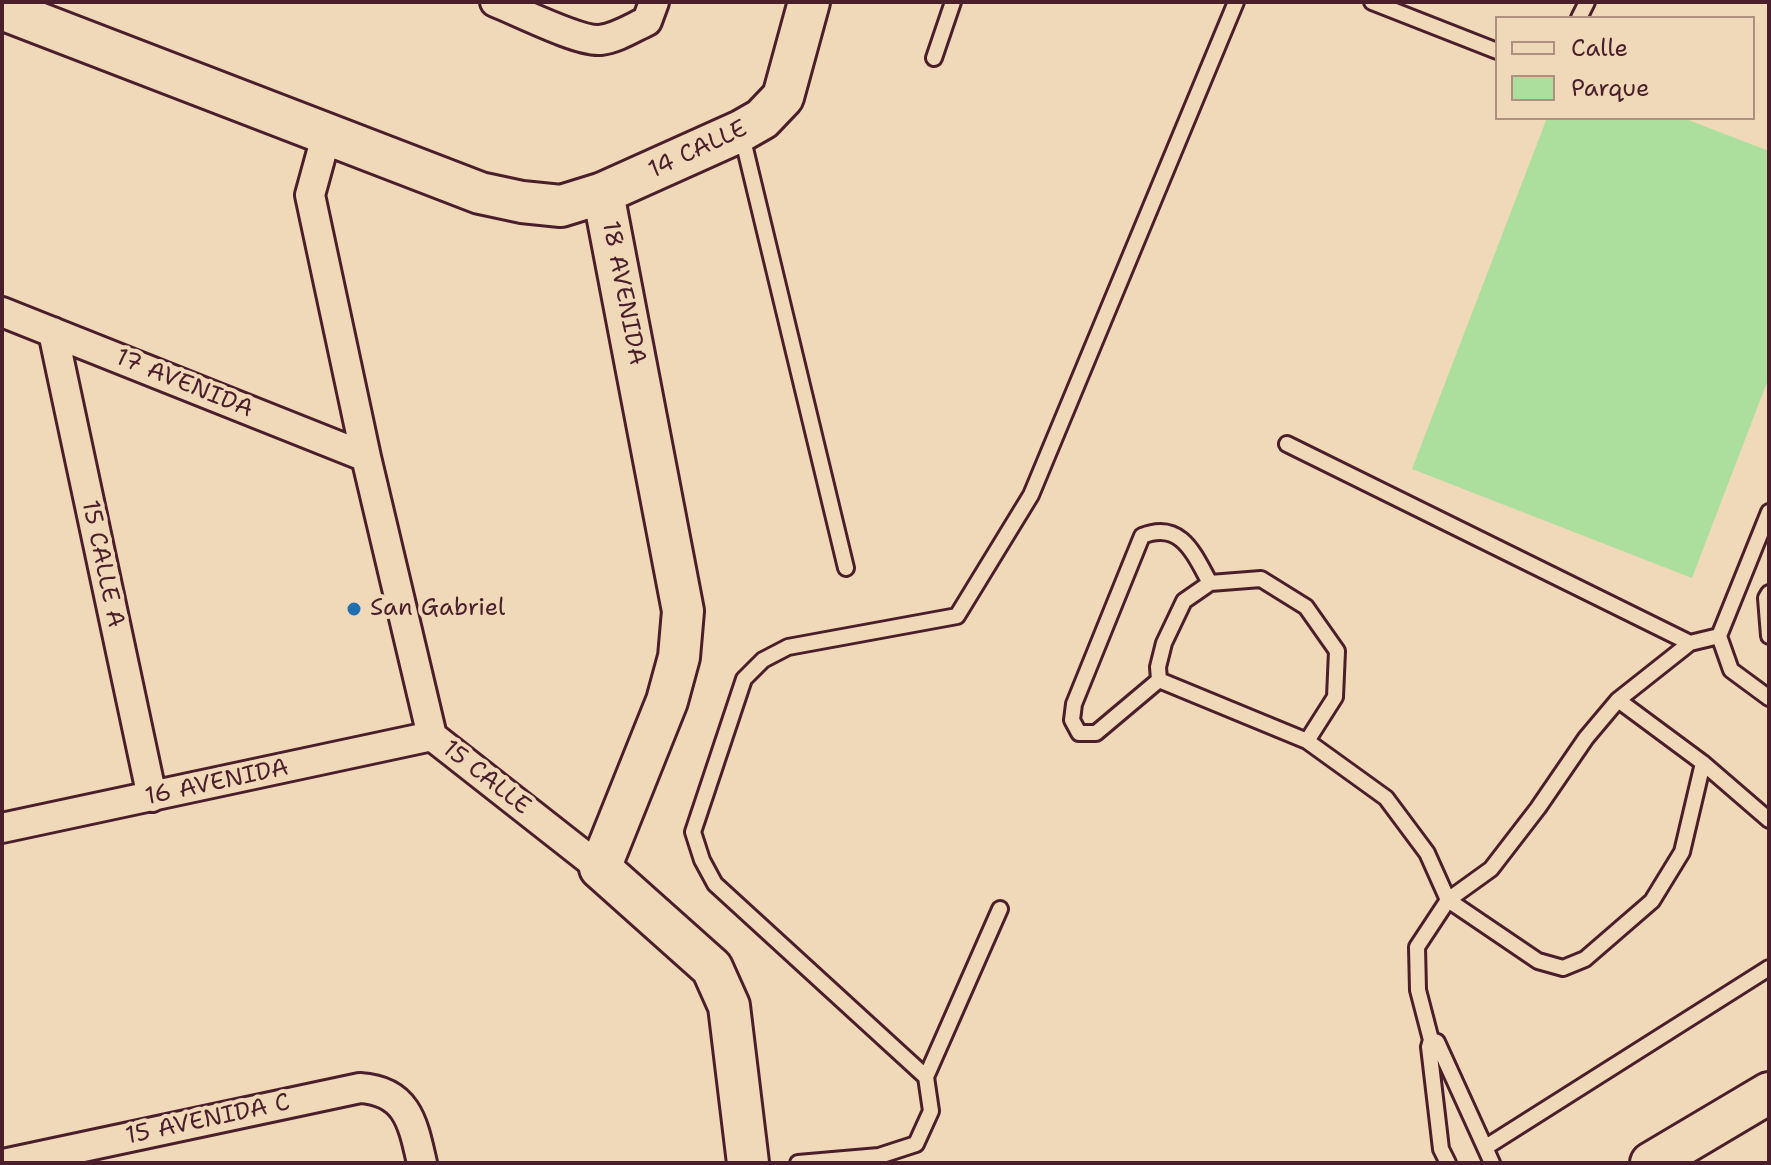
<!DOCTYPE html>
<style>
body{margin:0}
#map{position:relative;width:1771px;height:1165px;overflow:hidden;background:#f0d9b8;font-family:"Shantell Sans",sans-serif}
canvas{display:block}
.frame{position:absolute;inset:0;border:4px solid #4a1f2b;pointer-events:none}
.legend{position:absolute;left:1495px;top:16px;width:260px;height:104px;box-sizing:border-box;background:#f0d9b8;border:2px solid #ae8f80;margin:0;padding:10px 14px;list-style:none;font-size:24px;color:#4a1f2b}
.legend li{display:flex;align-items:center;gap:16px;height:40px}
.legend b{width:40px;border:2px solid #ae8f80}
</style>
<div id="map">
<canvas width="1771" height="1165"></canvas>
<div class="frame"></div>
<ul class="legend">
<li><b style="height:10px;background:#f0d9b8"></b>Calle</li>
<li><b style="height:22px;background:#acde9e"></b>Parque</li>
</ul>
</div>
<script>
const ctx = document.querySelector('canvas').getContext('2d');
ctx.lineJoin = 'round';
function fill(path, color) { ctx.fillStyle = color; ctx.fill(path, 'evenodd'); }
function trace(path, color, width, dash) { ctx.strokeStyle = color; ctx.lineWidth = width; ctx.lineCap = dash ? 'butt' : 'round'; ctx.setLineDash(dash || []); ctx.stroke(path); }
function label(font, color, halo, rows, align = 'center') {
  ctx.font = font + ' "Shantell Sans",sans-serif'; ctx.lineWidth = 8; ctx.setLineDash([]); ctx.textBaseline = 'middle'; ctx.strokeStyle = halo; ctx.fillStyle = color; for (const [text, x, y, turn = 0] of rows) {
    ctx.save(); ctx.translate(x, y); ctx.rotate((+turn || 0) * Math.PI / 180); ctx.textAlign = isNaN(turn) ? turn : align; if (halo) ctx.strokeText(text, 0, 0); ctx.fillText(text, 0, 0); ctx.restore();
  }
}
fill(new Path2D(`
 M1547,118H1683L1769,151V377L1692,578L1412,469Z`), '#acde9e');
const lane = new Path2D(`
 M1372,2L1497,51
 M1579,18L1587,2
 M934,58L953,2
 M742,136L846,568
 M1287,444L1690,643
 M1769,593L1766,598L1769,636
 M1719,636L1731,670L1769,698
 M1159,680L1096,733H1079L1072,720L1074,704L1142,536C1181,520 1194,554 1210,583
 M1618,700L1703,763L1769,820
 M1307,741L1335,697L1337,651L1306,607L1261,579L1210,583L1184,601L1164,643L1158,667L1159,680L1307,741L1386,798L1427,853L1448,900L1538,961L1563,968L1585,959L1652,901L1682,852L1703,763
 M1431,1040L1437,1042L1492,1163
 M926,1077L1000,909
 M1486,1147L1769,968
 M798,1163L879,1156L916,1144L931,1111L926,1077L715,884L702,860L693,832L744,679L763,660L788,647L957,616L1031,495L1236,2
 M1448,1163L1441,1149L1429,1047L1431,1040L1418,990L1417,947L1448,900L1491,869L1538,808L1586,738L1618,700L1690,643L1719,636L1769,512`);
const street = new Path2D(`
 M495,2C518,11 579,42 600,40C617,38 632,28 647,21L654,2
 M327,133L310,195L366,457L432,736L600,868
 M2,312L366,457
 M53,332L152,797
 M2,828L432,736
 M8,1163L360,1088C408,1091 413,1124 422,1163`);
const secondary = new Path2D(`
 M2,9L480,193L522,202L561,206L603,193L741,131L762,119L783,97L809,2
 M603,193L683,611L679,657L667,701L600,868L712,968L729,1006L748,1163
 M1651,1163L1769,1093`);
trace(lane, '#4a1f2b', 20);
trace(street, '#4a1f2b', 34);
trace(secondary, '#4a1f2b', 46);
trace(lane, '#f0d9b8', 14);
trace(street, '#f0d9b8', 28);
trace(secondary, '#f0d9b8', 40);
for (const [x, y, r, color] of [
 [354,609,8,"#1f6fb2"]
]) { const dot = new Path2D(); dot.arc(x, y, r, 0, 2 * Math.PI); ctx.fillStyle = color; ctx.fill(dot); trace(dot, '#f0d9b8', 3); }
label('24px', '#4a1f2b', '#f0d9b8', [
 ["14 CALLE",698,150,-25],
 ["18 AVENIDA",623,293,79],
 ["17 AVENIDA",184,384,22],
 ["15 CALLE A",102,564,78],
 ["15 CALLE",486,778,38],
 ["16 AVENIDA",217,783,-12],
 ["15 AVENIDA C",208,1120,-12]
]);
label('24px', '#4a1f2b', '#f0d9b8', [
 ["San Gabriel",370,609]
], 'left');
</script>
